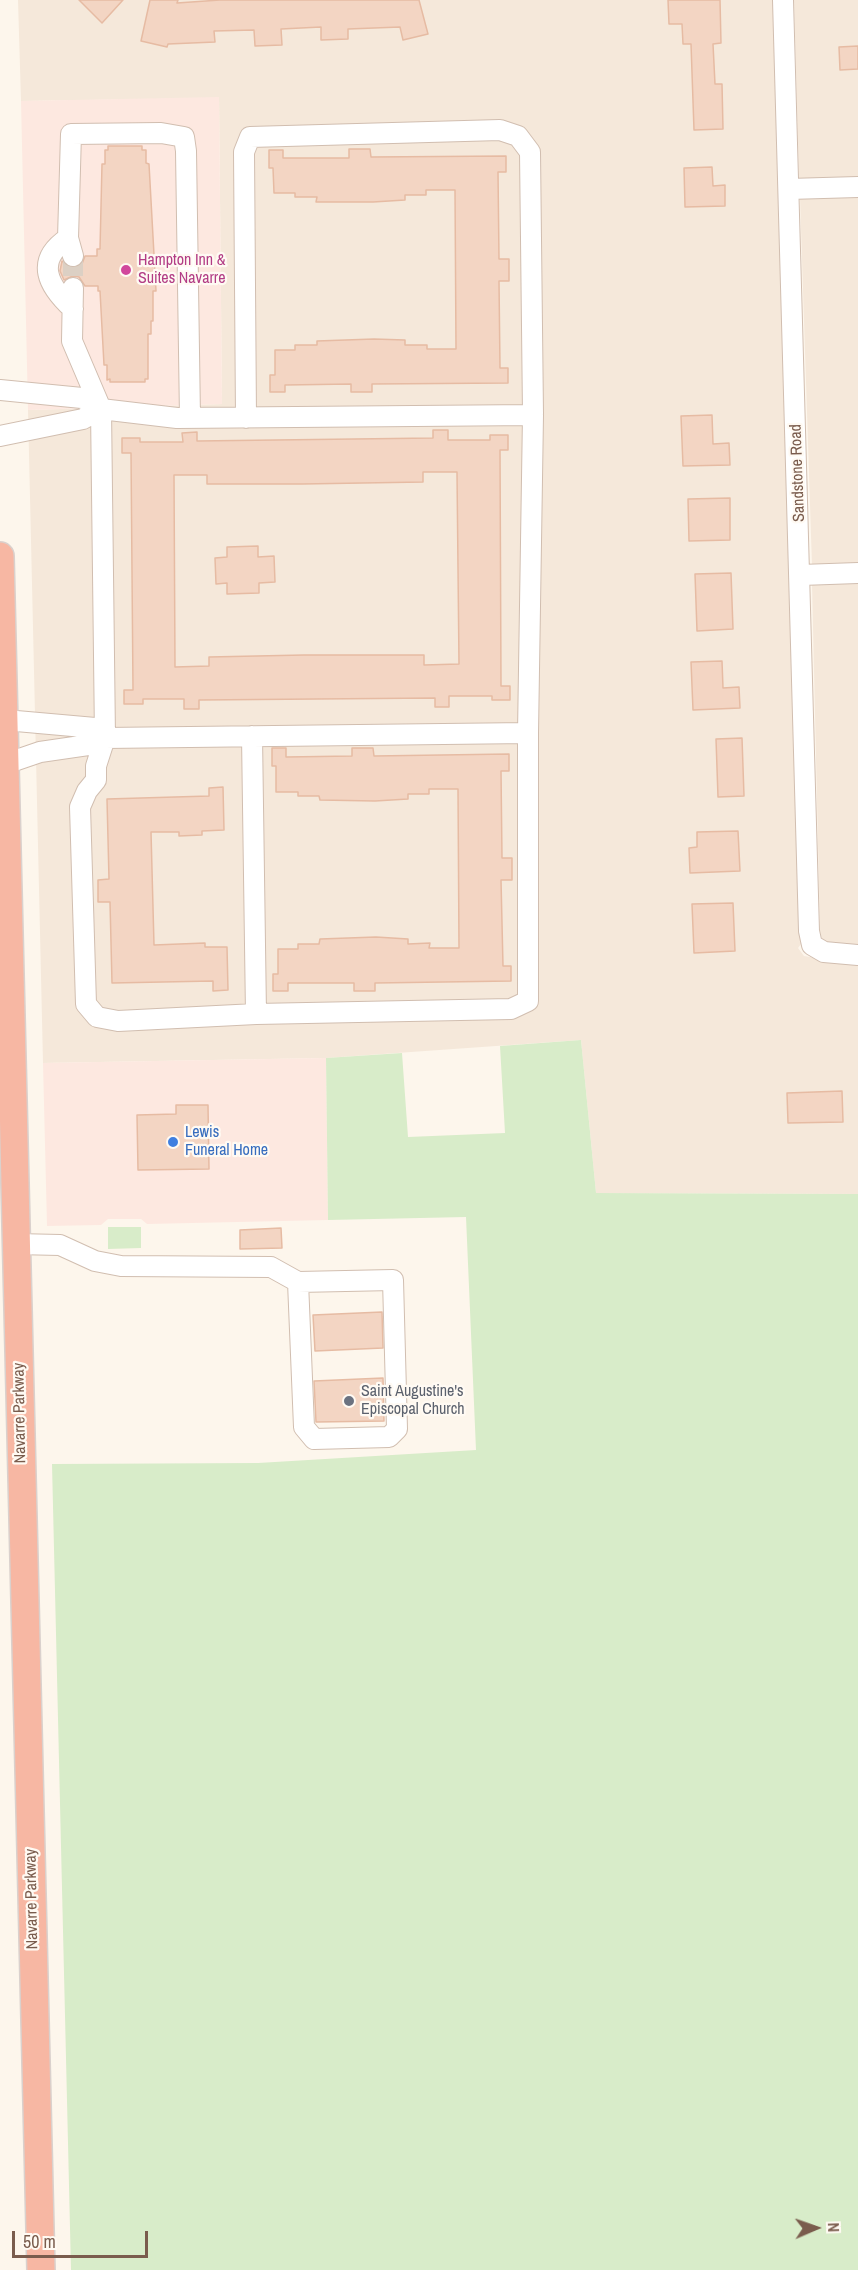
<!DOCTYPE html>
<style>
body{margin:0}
#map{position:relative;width:858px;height:2270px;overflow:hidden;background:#fdf6ec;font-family:"Archivo Narrow",sans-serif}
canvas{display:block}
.north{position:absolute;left:786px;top:2198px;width:60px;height:60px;-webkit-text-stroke:4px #fffaf3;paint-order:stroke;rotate:88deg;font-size:16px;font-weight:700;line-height:24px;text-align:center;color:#7a5c4d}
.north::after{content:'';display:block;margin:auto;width:21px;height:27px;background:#7a5c4d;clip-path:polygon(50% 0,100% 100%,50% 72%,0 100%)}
.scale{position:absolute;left:12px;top:2231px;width:136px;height:27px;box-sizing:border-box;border:3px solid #7a5c4d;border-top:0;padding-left:8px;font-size:18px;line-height:21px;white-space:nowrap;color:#7a5c4d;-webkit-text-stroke:4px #fffaf3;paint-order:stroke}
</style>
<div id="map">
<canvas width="858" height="2270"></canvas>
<div class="north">N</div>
<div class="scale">50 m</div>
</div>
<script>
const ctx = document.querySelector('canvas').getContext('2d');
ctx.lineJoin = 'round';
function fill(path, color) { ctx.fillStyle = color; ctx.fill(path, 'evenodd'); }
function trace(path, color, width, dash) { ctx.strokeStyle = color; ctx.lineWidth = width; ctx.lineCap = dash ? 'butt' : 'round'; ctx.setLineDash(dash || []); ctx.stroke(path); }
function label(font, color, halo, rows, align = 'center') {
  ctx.font = font + ' "Archivo Narrow",sans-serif'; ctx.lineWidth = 4.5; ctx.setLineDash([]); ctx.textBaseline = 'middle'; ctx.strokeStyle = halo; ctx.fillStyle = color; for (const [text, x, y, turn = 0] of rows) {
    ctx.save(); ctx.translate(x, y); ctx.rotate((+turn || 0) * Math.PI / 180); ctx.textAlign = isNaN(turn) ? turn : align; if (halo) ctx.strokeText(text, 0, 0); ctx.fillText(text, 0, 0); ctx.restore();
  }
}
fill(new Path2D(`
 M18,0H773L799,931L801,944L798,948L804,956L858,965V1194L596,1193L581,1040L326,1058L43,1063L28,410L222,404L219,98L21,101Z
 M794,0H858V178L799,179Z
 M858,196V564L812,566L800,198Z
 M858,582V946L828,943L822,940L820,930L812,584Z`), '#f5e8da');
fill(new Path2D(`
 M219,97L222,404L28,410L21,101Z
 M326,1058L328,1220L147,1224L141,1219H108L101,1225L47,1226L43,1063Z`), '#fde8e0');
fill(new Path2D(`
 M581,1040L596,1193L858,1194V2270H71L52,1464L258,1463L476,1450L466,1217L328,1220L326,1058L402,1053L408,1137L505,1133L500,1046Z
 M108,1227H141V1248L108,1249Z`), '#d8ecc9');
const building = new Path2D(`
 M79,0H123L102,23Z
 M150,0H178L177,3L220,0H419L428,34L403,40L400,27L348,29V39L321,40V27L281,29L282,45L255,46L254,30L214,31L215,42L168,44L167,47L141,41Z
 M668,0H720L721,43L713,44L715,84H722L723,129L694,130L691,44H683L682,24H669Z
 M858,46V69L840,70L839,47Z
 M108,146H142V150H146V163L149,164L156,291H153V321H151V334H148V379H145V382H110V379L107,380V365H104L100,291H98V286H85L79,277L73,276L64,280L60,271L62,261L69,267H77L82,264L85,256H97V249H100L102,164H105V150H108Z
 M349,149H370L371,157L506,156V172H498L499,259H509V281H499L500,368H508V383L372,384V392H351V384L285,385V392H270V375H275V350H295V345H317V341L374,339L405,340V345H427V349H456L455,190H426V195H405V200L373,202H316L317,197H295V193H274L273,168H269V150H283V158H349Z
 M712,167L713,186L725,185V206L685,207L684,168Z
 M712,415L713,444L729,443L730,465L683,466L681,416Z
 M433,430H448V440H490V435H508V450H500L501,686H510V700H492V696H449V707H435V698L199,700V709H184V699H143V704H124V690H133L131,453H122V438H140V442H183L182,433L197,432V441L433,438ZM423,472H457L459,664L424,665V655H304L209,657V666L175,667L174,475H207V484H302L423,482Z
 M730,498V540L689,541L688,499Z
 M258,546V557L274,556L275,582L259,583V593L227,594V583L216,584L215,558L227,557V547Z
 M731,573L733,629L697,631L695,574Z
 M722,661L723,688L739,687L740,708L693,710L691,662Z
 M742,738L744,796L718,797L716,739Z
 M272,748H286V757L352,756V748H373L374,756L509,754V771H501L502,858H512V880H501L503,966H511V981L375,983V991H354V983H288V991H273V974H278V949H298V944H319L320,939L376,937L408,939V944L430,943L429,948H459L458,789H429V794H408V799L375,801L320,800L319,796H298V792H276V766H272Z
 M223,787L224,830L202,831V835L179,836V832H151L154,945L205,943V947H227L228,990L213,991V981L112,983L110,902H98V880L109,879L107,799L209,796V788Z
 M738,831L740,871L690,873L689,848L697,847V832Z
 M733,903L735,951L694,953L692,904Z
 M842,1091L843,1122L788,1123L787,1093Z
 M176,1105H208L209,1169L138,1170L137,1115L176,1114Z
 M281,1228L282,1248L240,1249V1230Z
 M382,1312L383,1348L315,1351L313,1315Z
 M383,1378L384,1421L316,1422L314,1381Z`);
fill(building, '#f3d5c3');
trace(building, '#e6bba3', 1.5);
trace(new Path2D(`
 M73,256V288`), '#dcd0c4', 20, [20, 10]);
const minor = new Path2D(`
 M783,0L809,931L812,945L824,952L858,955
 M789,189L858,187
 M68,238C34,261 48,286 73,309
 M73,256L68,238L71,134L161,133L184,137L186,151L190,418
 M73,288L72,341L101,409L105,738L96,766V780L87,791L80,807L86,1004L97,1017L118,1021L256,1014
 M0,390L82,398L101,409L83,419L0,436
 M101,409L177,418L533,415L528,733V1001L511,1009L256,1014L252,736
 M246,418L244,152L250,137L500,130L518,136L530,152L533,414
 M801,575L858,573
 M5,720L95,728L105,738L95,744L40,752L5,764
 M105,738L528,733
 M16,1244L60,1245L95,1261L121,1266L271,1267L298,1282L393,1280L397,1429L389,1437L314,1439L304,1427L298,1282`);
const highway = new Path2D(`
 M0,556L41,2270`);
trace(minor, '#d1beb0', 22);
trace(highway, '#dad1cd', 30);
trace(minor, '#fff', 20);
trace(highway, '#f7b7a3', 27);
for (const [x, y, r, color] of [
 [126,270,6,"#d1479c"],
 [173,1142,6,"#3f7fe0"],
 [349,1401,6,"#6b7280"]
]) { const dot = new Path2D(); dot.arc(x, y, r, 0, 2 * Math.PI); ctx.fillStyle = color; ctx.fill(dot); trace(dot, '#fffaf3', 2); }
label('16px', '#b23c85', '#fffaf3', [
 ["Hampton Inn &",138,261],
 ["Suites Navarre",138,279]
], 'left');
label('16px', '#7a5c4d', '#fffaf3', [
 ["Sandstone Road",798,473,-92],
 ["Navarre Parkway",20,1413,-91],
 ["Navarre Parkway",32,1899,-91]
]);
label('16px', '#366cbe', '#fffaf3', [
 ["Lewis",185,1133],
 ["Funeral Home",185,1151]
], 'left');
label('16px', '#5b616d', '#fffaf3', [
 ["Saint Augustine's",361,1392],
 ["Episcopal Church",361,1410]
], 'left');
</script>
